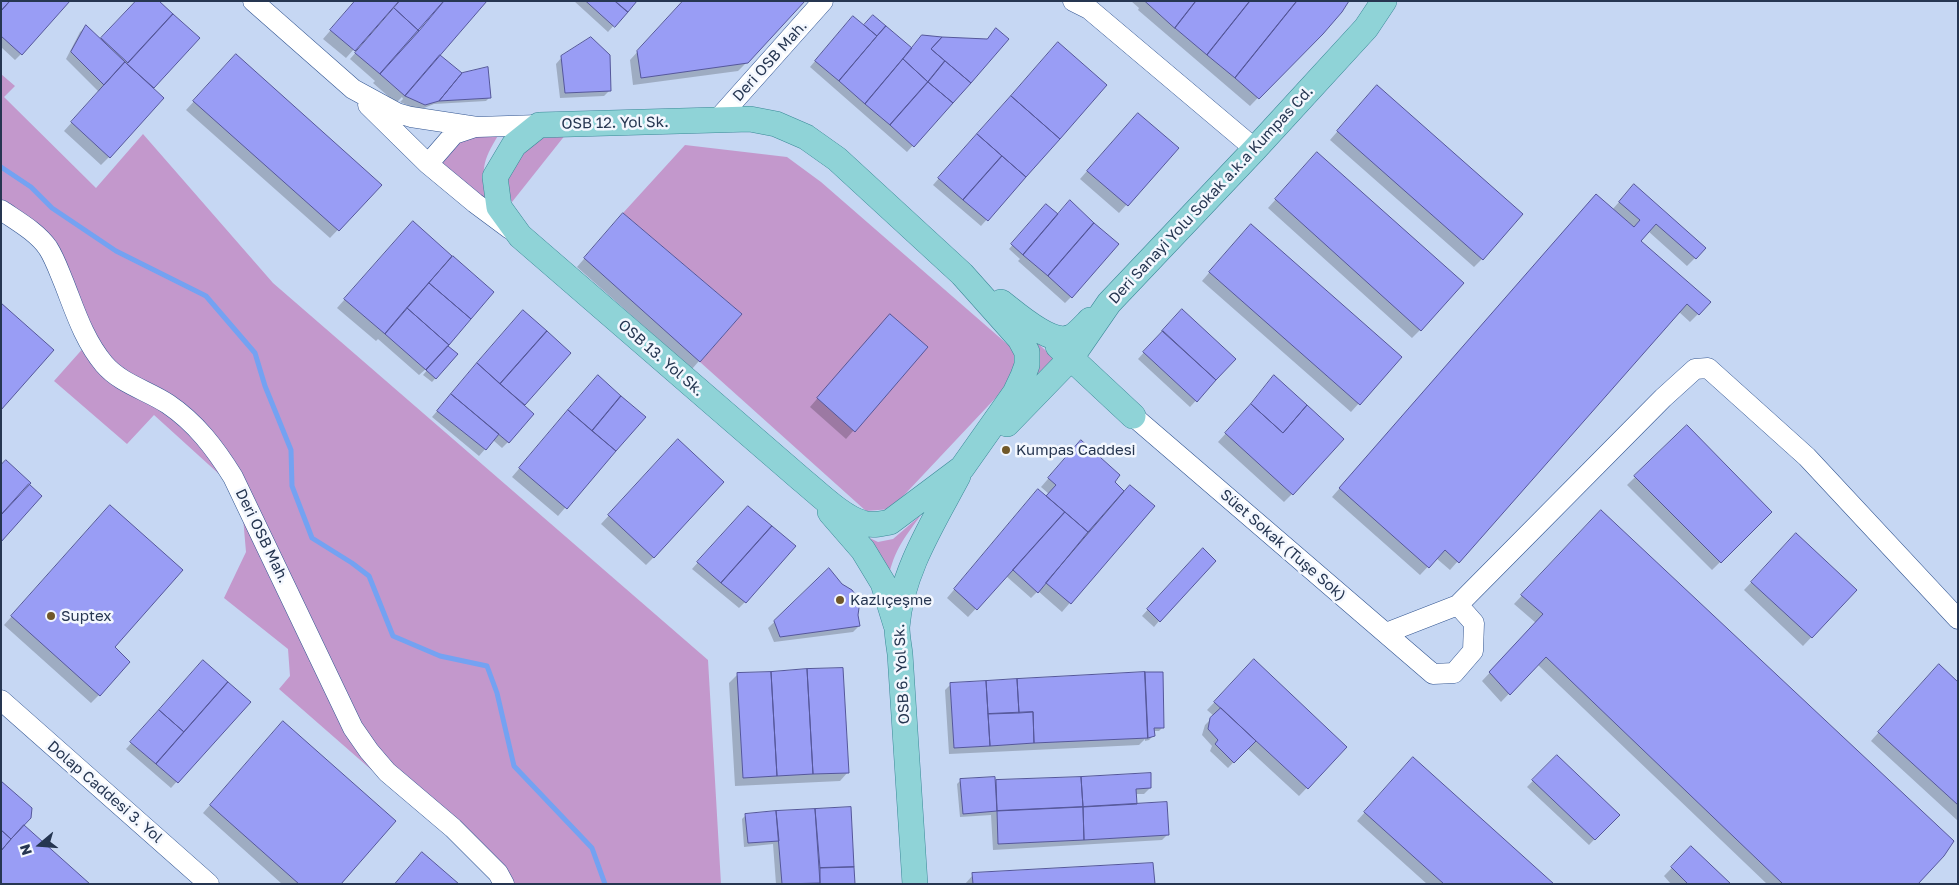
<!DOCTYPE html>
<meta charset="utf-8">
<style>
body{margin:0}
#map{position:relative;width:1959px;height:885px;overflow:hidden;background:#c6d7f3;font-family:"Golos Text",sans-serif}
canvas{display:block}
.frame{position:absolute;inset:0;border:2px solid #263651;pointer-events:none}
.north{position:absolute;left:15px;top:820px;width:50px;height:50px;-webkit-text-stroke:4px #f3f7fe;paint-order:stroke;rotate:252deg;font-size:14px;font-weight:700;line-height:20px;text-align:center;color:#263651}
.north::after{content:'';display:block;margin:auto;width:18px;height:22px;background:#263651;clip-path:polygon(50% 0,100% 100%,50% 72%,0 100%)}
</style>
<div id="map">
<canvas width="1959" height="885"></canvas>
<div class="frame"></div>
<div class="north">N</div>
</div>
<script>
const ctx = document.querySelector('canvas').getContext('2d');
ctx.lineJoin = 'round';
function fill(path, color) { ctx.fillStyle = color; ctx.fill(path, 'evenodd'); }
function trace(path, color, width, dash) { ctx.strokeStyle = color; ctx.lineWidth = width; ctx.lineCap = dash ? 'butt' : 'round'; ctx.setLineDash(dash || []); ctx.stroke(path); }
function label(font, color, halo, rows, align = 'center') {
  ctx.font = font + ' "Golos Text",sans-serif'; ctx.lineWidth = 5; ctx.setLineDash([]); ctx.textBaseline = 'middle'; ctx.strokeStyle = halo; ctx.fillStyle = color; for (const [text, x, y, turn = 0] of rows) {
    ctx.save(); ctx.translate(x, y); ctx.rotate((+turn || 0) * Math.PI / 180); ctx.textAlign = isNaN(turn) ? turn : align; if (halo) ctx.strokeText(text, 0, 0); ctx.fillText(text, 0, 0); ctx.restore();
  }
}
fill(new Path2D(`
 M1,74L15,86L4,97L96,188L143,134L273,283L708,660L721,884H502L279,689L290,676L288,649L224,598L246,552L241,494L154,415L127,444L54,381L86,345L50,258L1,219Z
 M484,133L499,134C481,163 482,169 486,202L440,161L444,148Z
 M566,134L512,202L505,188L507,167L537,137Z
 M685,145L787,157L821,182L1014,350L1020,372L891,509L866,511L700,362L742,314L623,213Z
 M1029,335L1057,361L1018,405Z
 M921,515C902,541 893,552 887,584L857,532L878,542L893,539Z`), '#c398cc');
fill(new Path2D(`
 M1,1L21,54L15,60L1,47Z
 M137,1L198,38L152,89L109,157L101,165L64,131L99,92L66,59L80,32L86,26L101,40Z
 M356,1H397L346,58L323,39Z
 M401,1L435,59L462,74L490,97L486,101L434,104L419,110L400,102L403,99L402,97L396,103L373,83L375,81L350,59Z
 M574,1H635L608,32Z
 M684,1L747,62L738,71L633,85L630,60Z
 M1131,1H1347L1341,12L1250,106L1138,10L1139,8Z
 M873,16L911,48L898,63L900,65L921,38L986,40L1007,39L907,152L810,67L847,23L864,27Z
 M1050,52L1105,85L981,226L933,185Z
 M562,57L610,90L604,96L560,98L556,64Z
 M228,64L380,185L330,238L186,110Z
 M1369,95L1482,259L1474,267L1330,140Z
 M1130,122L1177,148L1119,213L1080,179Z
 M1309,162L1420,330L1412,338L1268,208Z
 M1626,194L1695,258L1687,266L1648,231L1639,241L1698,314L1690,322L1678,311L1450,570L1436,558L1420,575L1332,497L1588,204L1612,210Z
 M1046,206L1057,215L1071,297L1065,303L1018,261L1020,259L1009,249Z
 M413,222L452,258L431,362L457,355L432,382L423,375L428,369L427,368L419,375L378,339L376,341L337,308Z
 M615,223L699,361L692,369L577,267Z
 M1243,233L1400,357L1351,412L1202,281Z
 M1176,317L1234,359L1190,407L1138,359Z
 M517,318L570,353L523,405L508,442L502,448L493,440L479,456L432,417Z
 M882,323L927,347L846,439L810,407Z
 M592,383L613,452L558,516L512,477Z
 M1245,412L1292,494L1284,502L1218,442Z
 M1687,426L1771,512L1712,570L1627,485Z
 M670,449L654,557L646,565L601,524Z
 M1073,450L1124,492L1153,506L1062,612L1038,591L1031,598L1006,576L968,617L947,598L1030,499L1046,497L1049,494L1041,487Z
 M742,513L745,602L739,608L692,569Z
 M102,514L113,647L99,695L91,703L4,625Z
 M1593,520L1917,884H1767L1537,664L1501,702L1482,681L1536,623L1514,604Z
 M1789,543L1856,590L1803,646L1744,590Z
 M1197,555L1159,621L1154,627L1142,616Z
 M829,570L857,615L859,626L853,632L774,642L768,628Z
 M203,661L249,702L171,788L126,749Z
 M1246,669L1346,747L1299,796L1247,748L1228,768L1210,751L1212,746L1202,735L1205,725L1214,716L1207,710Z
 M1931,673L1958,683V821L1871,741Z
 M737,675L848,772L840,781L735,786L729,683Z
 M951,684L1163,727L1159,731H1153V736L1149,740L1145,741V739L1139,745L949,754L945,690Z
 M275,731L339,884H282L203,813Z
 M1557,756L1618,815L1589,845L1527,787Z
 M1405,767L1552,884H1427L1357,821Z
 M961,780L994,784L996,782L1150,788L1144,794H1135V806L1168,834L1162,840L993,850L991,815L960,817L957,784Z
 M850,808L821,874H819V884H776L773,844L744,847L742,819L746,815Z
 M1691,848L1729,884H1671L1664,876Z
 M973,875L1153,884H965Z`), '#0003');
trace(new Path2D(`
 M1,167L31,187L52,208L116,251L206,296L255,353L265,386L291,450L292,486L312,538L352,563L369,576L393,636L440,656L487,666L497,693L514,766L592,848L605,884`), '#74a2f2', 5);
const building = new Path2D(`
 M1,1H10L1,11Z
 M10,1H70L22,55L1,36V11Z
 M136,1H159L173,14L128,63L101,38Z
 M355,1H399L355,51L330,30Z
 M400,1H444L419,31L394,8Z
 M444,1H487L405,96L380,74Z
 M586,1H615L628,12L615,27Z
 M615,1H637L628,12Z
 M683,1H805L748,63L641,78L637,51Z
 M1145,1H1196L1175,28Z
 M1196,1H1250L1207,55L1175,28Z
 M1250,1H1297L1235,78L1207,55Z
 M1297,1H1349L1342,12L1323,34L1259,99L1235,78Z
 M394,8L419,31L380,74L355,53Z
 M173,14L200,38L154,88L127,64Z
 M873,15L886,26L877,36L864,25Z
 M853,16L877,36L839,81L815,61Z
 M86,25L125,62L104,85L71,52Z
 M886,26L912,48L865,104L839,81Z
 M996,28L1009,39L971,83L931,49L942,37L987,39Z
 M922,35L942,37L931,49L945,61L928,82L903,59Z
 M591,37L610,55L611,91L565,93L561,56Z
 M1058,42L1107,85L1060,139L1011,96Z
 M236,54L382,185L339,231L193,101Z
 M440,55L462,73L439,101L425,105L405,96Z
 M903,59L928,82L890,125L865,104Z
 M945,61L971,83L953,103L928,82Z
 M125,62L164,98L110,158L71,122Z
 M488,67L491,98L439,101L462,73Z
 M928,82L953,103L914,147L890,125Z
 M1377,85L1523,214L1483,260L1337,131Z
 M1011,96L1060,139L1026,177L977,134Z
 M1138,113L1179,148L1128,206L1087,171Z
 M977,134L1002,156L963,200L938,178Z
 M1317,152L1464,283L1421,331L1275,199Z
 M1002,156L1026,177L988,221L963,200Z
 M1634,184L1706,248L1696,259L1656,224L1641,241L1711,302L1699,315L1687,304L1459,563L1445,550L1429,568L1339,488L1596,194L1634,227L1640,220L1619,202Z
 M1070,200L1094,223L1048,276L1023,255Z
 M1046,204L1058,214L1023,255L1011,244Z
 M623,213L742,314L700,362L584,258Z
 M413,221L452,256L385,334L344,299Z
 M1094,223L1119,244L1072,298L1048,276Z
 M1251,224L1402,357L1360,405L1209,272Z
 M453,256L494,292L471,319L429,283Z
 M429,283L471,319L449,345L407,308Z
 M1,303L54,350L1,410Z
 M407,308L449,345L426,370L385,334Z
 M1182,309L1236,359L1216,380L1162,331Z
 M523,310L547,331L500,384L477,363Z
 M890,314L928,347L855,432L817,398Z
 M547,331L571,353L525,405L500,384Z
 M1163,331L1216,380L1197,402L1143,352Z
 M448,346L458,354L436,379L426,370Z
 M477,363L534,414L509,443L451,394Z
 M598,375L621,396L592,431L568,410Z
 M1274,375L1307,405L1283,433L1251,404Z
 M451,394L499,434L486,450L437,411Z
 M621,396L646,417L616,451L592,431Z
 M1251,404L1283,433L1307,405L1344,439L1293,495L1225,433Z
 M568,410L616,451L567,509L519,468Z
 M1687,425L1772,512L1721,563L1634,476Z
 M678,439L724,482L654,558L608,515Z
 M1081,440L1120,475L1115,482L1124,491L1088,532L1046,496L1056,485L1048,478Z
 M6,460L31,483L1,515V465Z
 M29,484L42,496L1,542V515Z
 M1130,485L1155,506L1071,604L1046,583Z
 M1038,489L1065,512L977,610L954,589Z
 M110,505L183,570L115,647L130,662L100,696L11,616Z
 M748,506L772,526L721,583L697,562Z
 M1601,510L1954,841L1944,856L1918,884H1783L1546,657L1510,695L1489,672L1543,614L1521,595Z
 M1065,512L1088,532L1038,593L1013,570Z
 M772,526L796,546L746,603L721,583Z
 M1796,533L1857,590L1812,638L1751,582Z
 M1203,548L1216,561L1160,622L1147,609Z
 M829,568L842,584L852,590L860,601L858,615L860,626L780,637L774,621Z
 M1254,659L1347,747L1308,789L1214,702Z
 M203,660L228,682L184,732L159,710Z
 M1939,664L1958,682V805L1878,732Z
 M843,668L849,773L813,774L807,669Z
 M807,669L813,774L777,776L771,672Z
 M771,672L777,776L743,778L737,673Z
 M1145,672L1148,738L1034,743L1033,712L1019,713L1017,679Z
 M1145,672H1163L1164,728H1154L1155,736L1148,738Z
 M1017,679L1019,713L988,714L986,681Z
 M986,681L990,746L954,748L950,683Z
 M228,682L251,702L178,783L156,764Z
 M1221,708L1256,741L1234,763L1215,744L1218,740L1208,729L1210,718Z
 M159,710L184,732L156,764L130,742Z
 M1033,712L1034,743L990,746L988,714Z
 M283,721L396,821L341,884H299L210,805Z
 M1557,755L1620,815L1595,840L1532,780Z
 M1413,757L1554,884H1444L1364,812Z
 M1151,773V788L1136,789L1137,804L1083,807L1081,777Z
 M995,777L997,811L963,814L960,779Z
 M1081,777L1083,807L997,811L996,780Z
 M1,781L32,808L31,818L11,839L1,830Z
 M1167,802L1169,835L1084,840L1083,807Z
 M851,807L854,867L820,868L815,809Z
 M1083,807L1084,840L998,844L997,811Z
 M815,809L820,883L782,884L776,811Z
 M776,811L779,841L748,843L745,814Z
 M24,825L90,884H1V851Z
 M1,830L11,839L1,851Z
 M1691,846L1731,884H1688L1671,867Z
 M422,852L459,884H395Z
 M1153,863L1155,884H973L972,873Z
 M854,867L855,884H820V868Z`);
fill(building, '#999df5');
trace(building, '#55579a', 1);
const minor = new Path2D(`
 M253,1L353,89L397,113L411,117L477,127L539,125
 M1073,1L1089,9L1255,149
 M368,105L428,164L475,203L510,229
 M717,120L823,1
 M428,164L454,134L475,127
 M1,210C17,221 37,232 48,248C55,259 59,271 64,283C75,311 84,340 104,364C121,384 147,390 168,404C196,423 215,448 233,477L353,728L369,751L387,772L453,828L498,873L504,884
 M1133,416L1433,674L1454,673L1473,651L1474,623L1458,605
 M1386,633L1458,605L1663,398L1695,369L1708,368L1807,457L1958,619
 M1,700L209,884`);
const major = new Path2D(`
 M750,119L776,124L806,137L837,159L962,274L1020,339L1027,352V365L1023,376L1015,393L962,468L890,522C880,524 872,526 863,523C843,518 818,493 802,480L520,236L499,207L495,177L514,145L539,125Z
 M1001,302C1017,314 1053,348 1073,336C1079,332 1085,325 1090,320
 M1058,346L1133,416
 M1007,424L1071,358L1109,303L1255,149L1366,28L1384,1
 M830,512L863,550L883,583L896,625
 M915,884L900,654C899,646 897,636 897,627C901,573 933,523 958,476`);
trace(minor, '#325591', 21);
trace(major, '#3a8997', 26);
trace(minor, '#fff', 20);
trace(major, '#8fd3d7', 25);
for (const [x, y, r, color] of [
 [1006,450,5,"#715829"],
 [840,600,5,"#715829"],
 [51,616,5,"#715829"]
]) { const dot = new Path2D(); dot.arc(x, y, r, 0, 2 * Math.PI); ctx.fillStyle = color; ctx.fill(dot); trace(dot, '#f3f7fe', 2); }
label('15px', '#263651', '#f3f7fe', [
 ["Deri OSB Mah.",770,61,-48],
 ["OSB 12. Yol Sk.",615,123,-1],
 ["Deri Sanayi Yolu Sokak a.k.a Kumpas Cd.",1211,195,-47],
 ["OSB 13. Yol Sk.",661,358,41],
 ["Deri OSB Mah.",262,536,64],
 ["Süet Sokak (Tuşe Sok)",1283,545,41],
 ["OSB 6. Yol Sk.",902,674,-93],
 ["Dolap Caddesi 3. Yol",105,792,41]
]);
label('15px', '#263651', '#f3f7fe', [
 ["Kumpas Caddesi",1016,450],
 ["Kazlıçeşme",850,600],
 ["Suptex",61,616]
], 'left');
</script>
